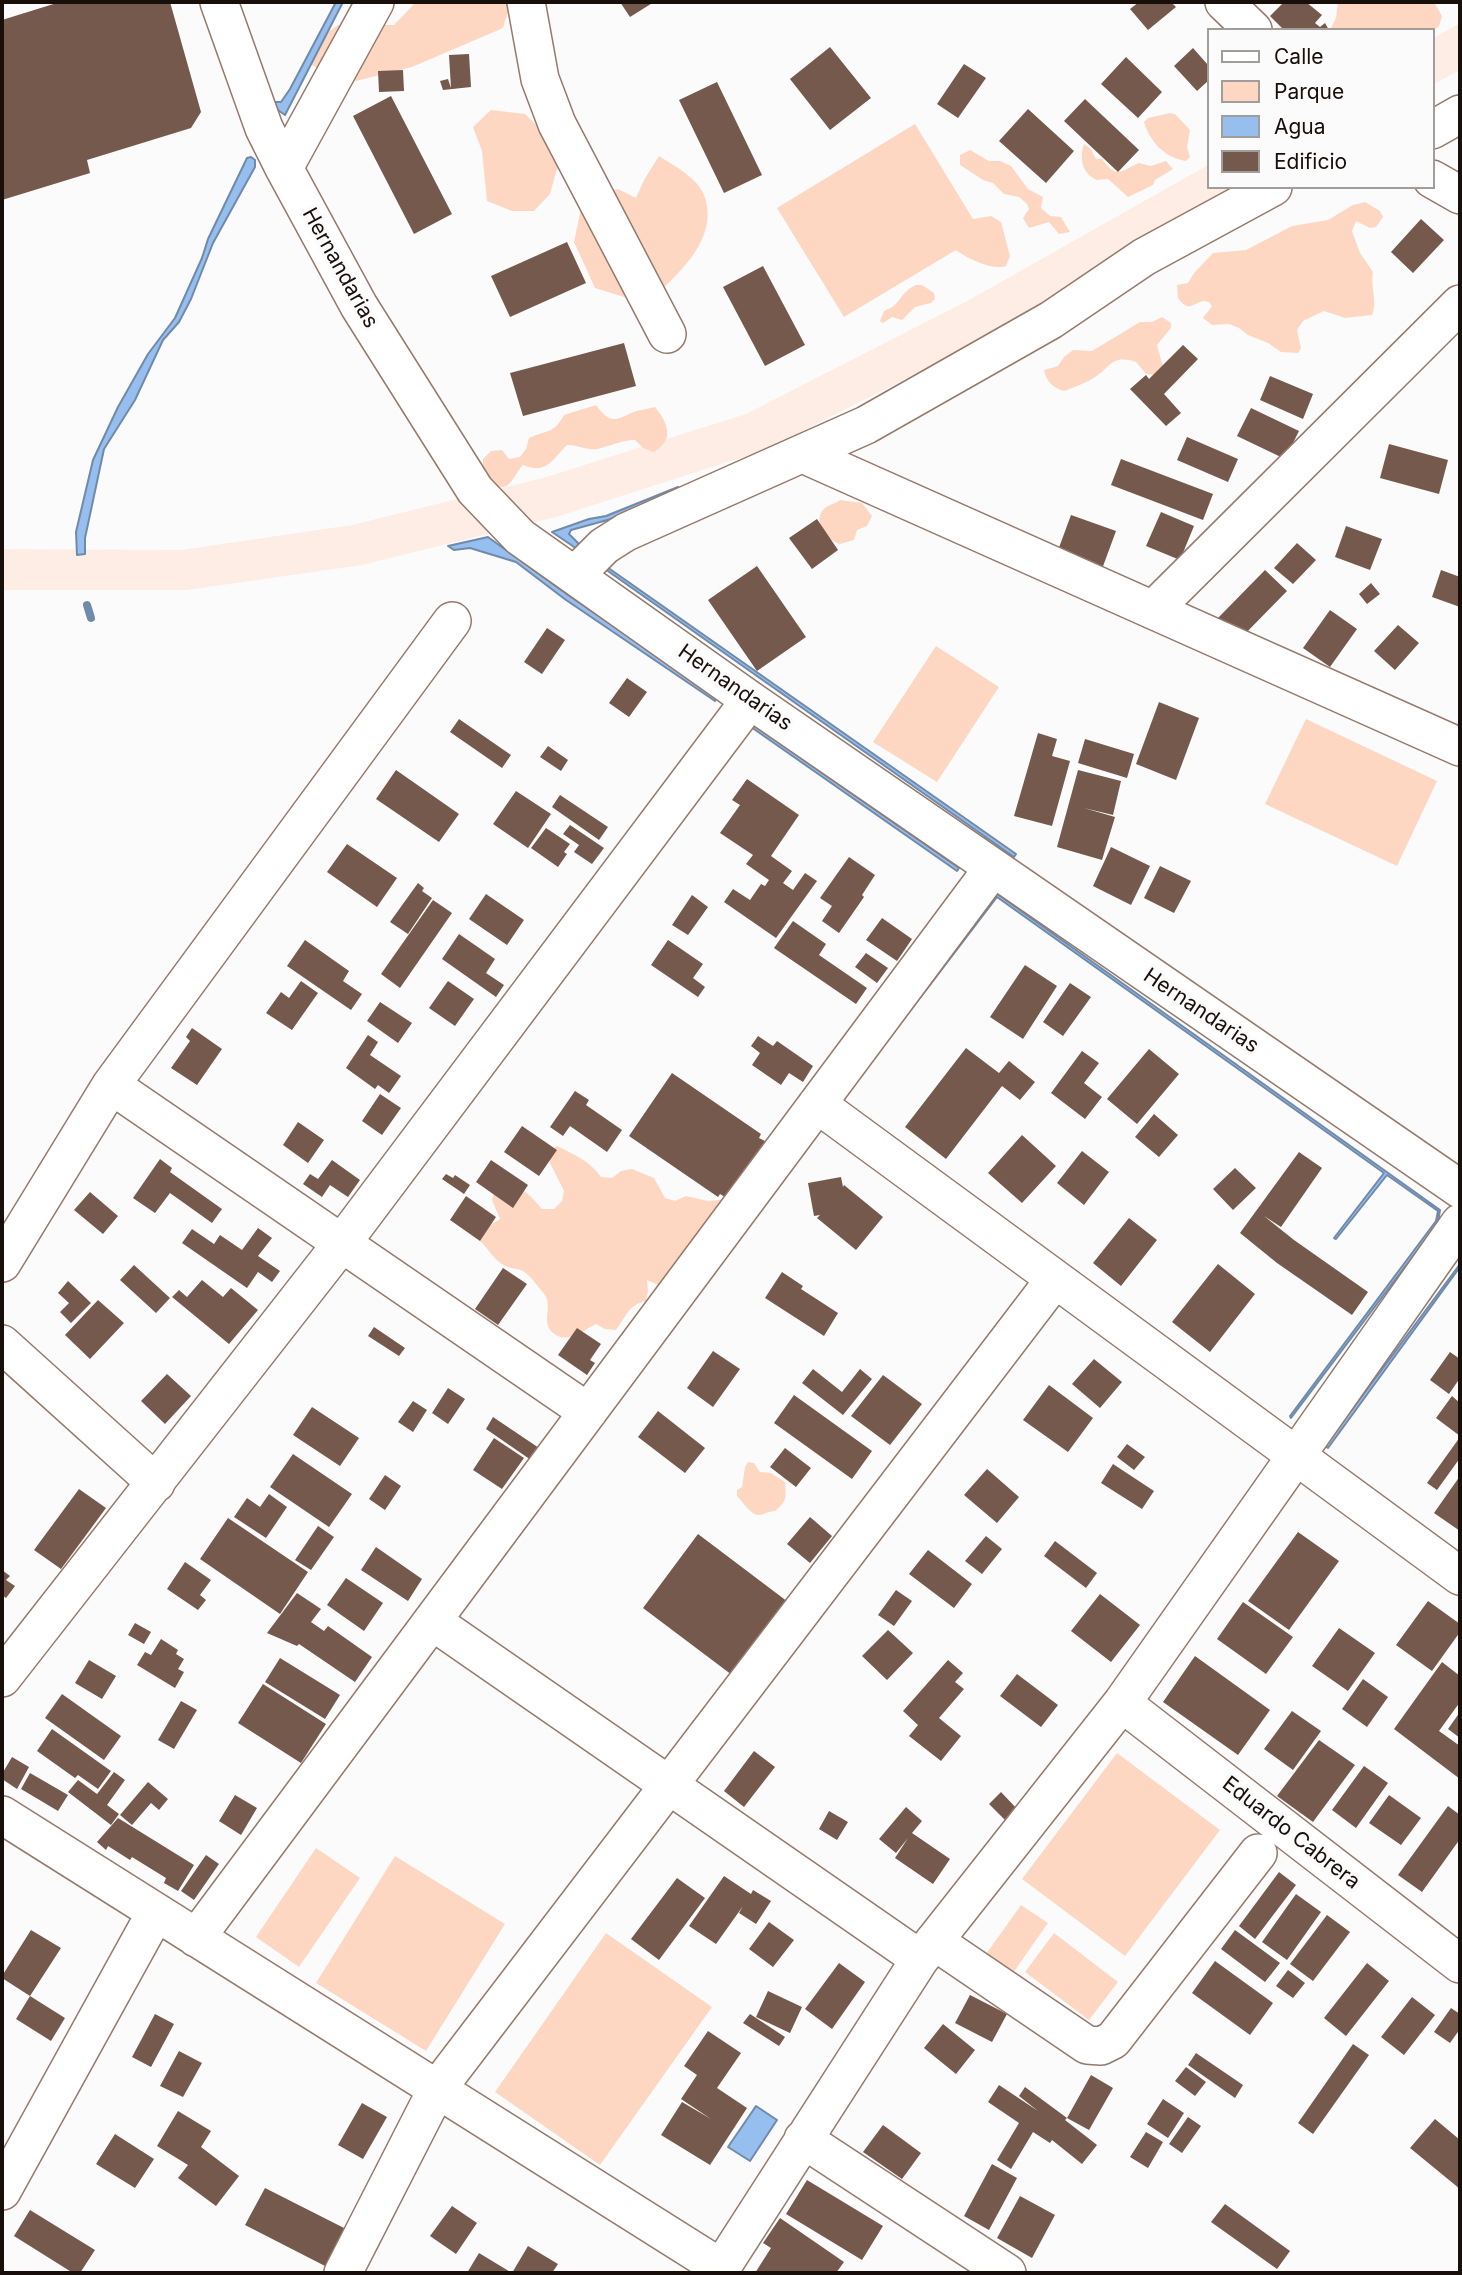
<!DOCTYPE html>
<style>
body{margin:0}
#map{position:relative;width:1462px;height:2275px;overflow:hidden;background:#fbfbfb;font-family:Inter,sans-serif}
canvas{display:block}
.frame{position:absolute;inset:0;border:4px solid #190f0a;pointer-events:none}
.legend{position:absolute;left:1207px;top:28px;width:228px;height:161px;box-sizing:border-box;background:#fbfbfb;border:2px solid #a19d9b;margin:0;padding:9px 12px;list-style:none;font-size:21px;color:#190f0a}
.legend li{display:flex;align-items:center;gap:14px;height:35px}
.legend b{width:35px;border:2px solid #a19d9b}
</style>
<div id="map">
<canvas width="1462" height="2275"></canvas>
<div class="frame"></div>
<ul class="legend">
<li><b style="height:9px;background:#fff"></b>Calle</li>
<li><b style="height:19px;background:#fed7c3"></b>Parque</li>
<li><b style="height:19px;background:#96beee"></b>Agua</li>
<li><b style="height:19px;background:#74594c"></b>Edificio</li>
</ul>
</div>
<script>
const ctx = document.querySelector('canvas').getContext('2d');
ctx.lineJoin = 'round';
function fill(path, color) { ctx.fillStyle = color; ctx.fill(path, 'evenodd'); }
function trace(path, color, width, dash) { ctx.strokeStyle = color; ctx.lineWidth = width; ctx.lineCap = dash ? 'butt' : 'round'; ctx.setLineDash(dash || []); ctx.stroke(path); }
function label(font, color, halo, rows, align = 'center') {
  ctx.font = font + ' Inter,sans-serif'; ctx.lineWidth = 7; ctx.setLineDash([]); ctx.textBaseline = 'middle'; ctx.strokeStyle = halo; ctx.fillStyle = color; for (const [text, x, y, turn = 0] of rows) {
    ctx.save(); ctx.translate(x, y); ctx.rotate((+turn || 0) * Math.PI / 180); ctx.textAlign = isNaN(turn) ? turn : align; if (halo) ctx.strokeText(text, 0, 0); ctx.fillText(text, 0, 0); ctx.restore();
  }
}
fill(new Path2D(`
 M1460,23V70L1432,85V39Z
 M1208,165V187H1252L986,338L765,450L556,517L362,565L187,590H2V549L181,550L352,525L543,478L746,414L969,300Z`), '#fdede5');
fill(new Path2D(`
 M416,2H511L503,28L412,67L352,82L311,65L316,41L338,25H394Z
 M1338,2H1434L1442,16L1439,26L1432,31L1330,30L1336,18Z
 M491,110L525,114L549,137L563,157L556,172L550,194L534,211H512L487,201L482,151L473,127Z
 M1170,113L1175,114L1190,130L1187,147L1190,157L1186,161C1165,158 1150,142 1144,122L1148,118Z
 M915,124L973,219L991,216L1001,222L1010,256L1006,266C993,271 966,258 956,250L844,317L777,208Z
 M1084,144L1091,149L1096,159H1102C1117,178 1117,173 1139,163L1151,166L1166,161L1173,169L1155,180L1153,185L1128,197L1108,179L1097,180C1082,174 1079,158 1084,144Z
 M970,150L989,161H1000L1011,166L1028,189L1043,197L1041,208L1050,216L1061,217L1070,232L1059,234L1049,222L1029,228L1023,218L1029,209L1027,204L1019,197L1004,194L993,183L983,180L960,165V155Z
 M659,156C674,166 697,177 704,195C721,240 675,276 647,304L595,288L574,242L581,209L597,193L618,189L636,198L644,180Z
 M1365,202L1380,211L1383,217L1376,227L1370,228L1356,221L1352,231L1360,253L1373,272C1370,286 1378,303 1372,315L1345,318L1324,311L1303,321L1297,330L1301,348L1298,353L1281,352L1268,343L1248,335L1239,328L1229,324L1212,325L1203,318L1212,306L1209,302L1203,301C1190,305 1189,312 1178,298L1177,285L1188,283L1194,273L1213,253L1246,250L1292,226L1328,220L1353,205Z
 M916,285H922L934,293L935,299L931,303L915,307L902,320L892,317L883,323L880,321L884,311C902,305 899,292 916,285Z
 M1162,317L1171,323V328L1157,345L1163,367L1156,375L1146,374L1136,362C1111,354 1111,367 1095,377C1088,382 1073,388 1064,391C1053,388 1046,381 1044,370L1058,366L1064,357L1073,350L1092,351L1140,322H1152Z
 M596,405C609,422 614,422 631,413C638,410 648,409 655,407C669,424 674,440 654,452L643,448L635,440C619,439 603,451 590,449C581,448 577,445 567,445C552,460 546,475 523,465C517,471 515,478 509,484C499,493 486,482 483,471C483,470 483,459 483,459L491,451L502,450L509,459L520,457L526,449L529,438C546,430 554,434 564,415Z
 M840,500L862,503L872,516L867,526L857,530L854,540L840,544C826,540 811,520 825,508C830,504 835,504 840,500Z
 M936,646L999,687L937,782L873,742Z
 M1306,719L1437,781L1397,866L1265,804Z
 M557,1146C575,1155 590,1161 601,1177L612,1178L621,1171L632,1169L654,1178L665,1198L675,1201L686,1196L708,1201L728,1199L665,1288L647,1280L648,1291L646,1301C628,1305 626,1317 616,1330L605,1329L596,1324C583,1330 571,1343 556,1335C539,1325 553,1308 545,1295C540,1289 529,1274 523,1271C516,1268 509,1269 502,1264C493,1259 488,1248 480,1241L481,1231L500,1219L492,1200L495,1189C516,1180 529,1193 542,1209H554L562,1201L564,1191L550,1163L548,1153Z
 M748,1462L754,1463L760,1472L771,1473L785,1482C786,1497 788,1500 775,1511C768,1511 764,1515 758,1515C751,1515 742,1501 737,1496V1490L742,1487L745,1467Z
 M1117,1753L1220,1830L1125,1956L1022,1879Z
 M316,1848L360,1878L299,1967L256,1937Z
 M395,1856L505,1924L426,2051L316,1983Z
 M1021,1905L1048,1923L1011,1976L984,1957Z
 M606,1933L712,2007L600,2165L495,2092Z
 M1054,1933L1118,1982L1089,2020L1025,1972Z`), '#fed7c3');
const water = new Path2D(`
 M336,2H343L285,115L275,108V102H281L290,89Z
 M251,157L255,160V167L213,243L191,299L179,322L163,340L135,400L104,449L85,538V554L77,555L76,532L93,460L118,407L148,354L175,318L202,258L208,239L247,158Z
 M678,487L681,489L611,519L571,530L569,534L583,548L580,551L552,532L589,519L606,516Z
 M488,537L568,595L717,697L715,701L566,600L516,562L470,548L454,550L448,546Z
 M607,567L1016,854L1014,857L605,569Z
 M753,725L959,868L957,871L751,727Z
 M996,893L1440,1210L1438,1223L1291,1418L1290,1416L1436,1221L1438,1211L1387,1175L1336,1239L1334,1238L1384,1173L997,897L843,1099Z
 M1460,1264V1267L1328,1448L1325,1446Z
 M756,2106L777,2120L750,2161L728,2147Z`);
fill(water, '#96beee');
trace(water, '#708aaa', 2);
trace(new Path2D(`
 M87,605L91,618`), '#708aaa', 8);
fill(new Path2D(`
 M60,2H170L201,112L191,128L87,160L90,173L2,200V20Z
 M620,2H654L630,17Z
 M1139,2H1171L1176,7L1148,30L1130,9Z
 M1284,2H1306L1322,15L1315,23L1320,27L1325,23L1329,30H1284L1270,16Z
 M830,47L871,98L830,130L790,79Z
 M1193,48L1208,65V81L1197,91L1174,66Z
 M469,54L471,87L443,90L440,81L448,79L451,88L449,55Z
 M1126,57L1162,92L1138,118L1101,84Z
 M964,64L986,78L958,118L937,104Z
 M403,70L404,91L379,92L378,71Z
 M717,82L762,175L724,193L679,100Z
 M391,96L452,214L414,234L353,116Z
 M1085,99L1139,150L1118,172L1064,121Z
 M1028,109L1074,151L1046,183L999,141Z
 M1421,219L1444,240L1413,273L1391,252Z
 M567,242L586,283L510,317L491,276Z
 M763,266L805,345L765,366L723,287Z
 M624,343L636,386L523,416L510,373Z
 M1183,345L1198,359L1164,394L1181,413L1166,426L1130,389L1146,375L1149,379Z
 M1270,376L1313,394L1303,419L1260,400Z
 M1251,408L1299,431L1285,459L1237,436Z
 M1187,437L1238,459L1228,482L1177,460Z
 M1389,444L1448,460L1439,494L1380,478Z
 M1121,459L1213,494L1203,520L1111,485Z
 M1161,512L1194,526L1180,560L1146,546Z
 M1071,515L1116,531L1102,569L1057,553Z
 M817,519L838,550L812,569L789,538Z
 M1346,526L1382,539L1370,570L1335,557Z
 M1297,543L1316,560L1293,584L1274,568Z
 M757,566L806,637L757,671L708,600Z
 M1265,570L1287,591L1240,639L1218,618Z
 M1441,570L1460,577V607L1432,597Z
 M1371,583L1380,594L1367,604L1359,594Z
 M1330,610L1357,629L1330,667L1303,648Z
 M1398,625L1419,643L1395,670L1374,651Z
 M547,628L565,640L542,674L524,662Z
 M627,678L647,692L629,717L609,703Z
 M1159,702L1199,718L1176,780L1136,764Z
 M459,719L511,755L502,768L450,732Z
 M1038,733L1057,739L1052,756L1070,761L1052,826L1014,816Z
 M1085,739L1134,754L1127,778L1078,763Z
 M548,746L568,760L561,771L540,757Z
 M396,770L459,814L439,842L376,799Z
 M1078,770L1121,781L1113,815L1084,808L1115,817L1102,860L1057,847Z
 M747,779L799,815L771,856L792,871L783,883L793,890L805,873L817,881L776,938L724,902L733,889L750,900L761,884L765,886L769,880L746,864L753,855L720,833L740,805L732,800Z
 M516,791L551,814L528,848L493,824Z
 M560,795L608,827L599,840L552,807Z
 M570,825L604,848L592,864L574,852L579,845L563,834Z
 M546,828L570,844L564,852L567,854L558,867L531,848Z
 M347,844L397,878L377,907L327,872Z
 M1111,847L1150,866L1131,905L1093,886Z
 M849,857L875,875L862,895L864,897L839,933L822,921L832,906L820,898Z
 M1160,866L1191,881L1174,913L1144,898Z
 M418,883L424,888L422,891L432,898L408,934L390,922Z
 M486,894L524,920L507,945L469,919Z
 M692,895L708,907L688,935L672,925Z
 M433,900L452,913L400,988L381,974Z
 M882,918L912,939L897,961L866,940Z
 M793,921L826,944L819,955L867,988L856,1004L774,948Z
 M459,934L495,959L486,973L504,985L496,997L442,959Z
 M305,940L349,971L343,981L362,994L351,1010L287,966Z
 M668,940L703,964L693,978L705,987L698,997L651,965Z
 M866,953L888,968L877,983L855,967Z
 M1025,965L1057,986L1023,1039L990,1017Z
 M301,981L318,993L292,1030L266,1013L281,992L289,998Z
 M448,981L474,999L455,1026L429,1008Z
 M1070,983L1091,997L1063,1036L1043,1022Z
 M380,1002L412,1023L398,1043L367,1021Z
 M192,1028L222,1049L197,1085L171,1068L190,1041L186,1037Z
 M368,1035L378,1042L370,1055L401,1076L389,1093L378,1085L375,1089L346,1068Z
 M758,1036L773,1046L777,1041L813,1066L803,1082L789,1073L781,1085L752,1065L760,1053L751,1046Z
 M966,1048L999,1073L1009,1061L1035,1082L1020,1100L1002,1086L946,1159L905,1127Z
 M1149,1049L1179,1074L1137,1124L1107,1099Z
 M1082,1051L1099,1063L1084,1083L1102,1097L1085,1119L1051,1093Z
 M672,1073L761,1134L759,1138L765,1141L728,1199L720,1194L718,1197L629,1136Z
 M575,1091L589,1100L586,1105L622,1130L607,1152L570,1126L563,1136L550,1127Z
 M380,1094L401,1108L382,1135L362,1121Z
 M1154,1114L1178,1135L1159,1157L1135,1137Z
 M298,1122L324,1140L308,1163L283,1145Z
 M522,1126L557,1150L539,1176L504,1152Z
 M1022,1135L1056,1166L1022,1203L988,1173Z
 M1082,1151L1109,1172L1084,1205L1057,1183Z
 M1299,1152L1322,1168L1281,1227L1264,1216L1294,1240L1368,1292L1352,1315L1277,1263L1240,1233Z
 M160,1159L172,1168L170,1172L222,1209L212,1223L170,1193L155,1213L133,1198Z
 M332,1160L360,1180L348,1197L330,1185L322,1197L303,1184L310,1174L318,1179Z
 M491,1160L528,1185L513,1208L476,1182Z
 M1235,1168L1256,1188L1233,1210L1213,1189Z
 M446,1174L453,1178L455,1175L470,1185L464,1194L442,1179Z
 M841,1177L843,1187L844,1185L883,1217L856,1250L817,1218L820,1215L814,1216L808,1183Z
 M90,1192L118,1216L103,1234L74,1210Z
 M466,1196L496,1217L480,1241L450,1220Z
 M1129,1218L1157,1240L1121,1286L1093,1263Z
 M258,1228L272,1238L258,1256L280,1271L272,1282L258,1272L247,1288L182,1243L192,1229L214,1244L220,1235L242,1250Z
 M1218,1264L1255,1294L1210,1352L1172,1322Z
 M134,1265L170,1298L156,1313L120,1280Z
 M503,1268L527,1284L498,1325L475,1309Z
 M782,1272L803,1286L801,1289L838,1313L824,1336L765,1298Z
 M202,1280L223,1297L231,1288L258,1310L229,1344L172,1297L179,1290L187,1297Z
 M68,1281L91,1303L71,1323L60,1312L69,1303L58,1293Z
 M98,1300L124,1323L90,1359L65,1335Z
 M374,1327L405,1348L399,1356L368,1336Z
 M577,1328L601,1344L590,1360L595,1363L587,1375L558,1355Z
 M713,1351L740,1369L713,1407L687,1388Z
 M1450,1352L1460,1359V1378L1449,1394L1430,1380Z
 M1094,1359L1122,1382L1100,1408L1072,1384Z
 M813,1369L842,1392L860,1369L872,1379L843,1415L802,1383Z
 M167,1374L191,1396L165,1424L141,1401Z
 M883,1375L922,1404L890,1445L851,1416Z
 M1049,1385L1093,1418L1068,1452L1023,1420Z
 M448,1388L465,1399L448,1424L432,1413Z
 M794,1395L872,1451L852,1479L774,1423Z
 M1452,1396L1460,1403V1436L1436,1418Z
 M413,1401L427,1410L413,1432L398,1422Z
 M312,1407L359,1438L340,1466L293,1435Z
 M658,1411L705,1448L685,1473L638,1437Z
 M493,1417L539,1448L531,1460L486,1429Z
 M1460,1437V1458L1437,1490L1427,1483Z
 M494,1438L524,1458L502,1489L473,1470Z
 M1127,1444L1145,1457L1134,1470L1117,1457Z
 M785,1448L811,1468L796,1487L770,1467Z
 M293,1454L352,1494L329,1527L270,1487Z
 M1113,1464L1154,1491L1142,1509L1101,1483Z
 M987,1469L1019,1497L997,1523L964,1495Z
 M385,1475L401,1486L385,1510L369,1499Z
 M1460,1476V1531L1434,1513Z
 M79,1489L106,1508L61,1569L34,1550Z
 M269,1494L287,1507L266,1538L234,1517L247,1498L260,1507Z
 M810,1517L832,1536L810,1563L787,1544Z
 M228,1518L308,1572L280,1614L200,1559Z
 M318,1526L334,1537L311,1570L295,1560Z
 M1298,1532L1339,1561L1289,1630L1248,1601Z
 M698,1534L792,1605L736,1678L643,1608Z
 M986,1536L1002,1549L982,1574L965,1561Z
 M1055,1541L1097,1573L1086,1588L1044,1556Z
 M376,1547L422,1579L408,1601L361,1570Z
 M928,1550L972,1584L954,1608L909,1574Z
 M185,1562L211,1580L200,1595L206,1600L198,1610L167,1589Z
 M2,1570L10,1576L6,1580L15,1586L6,1598L2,1595Z
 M346,1578L383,1603L364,1631L327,1605Z
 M896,1590L912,1601L894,1626L878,1615Z
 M297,1593L321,1609L311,1622L324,1631L328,1626L372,1657L355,1682L299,1644L297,1646L267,1633Z
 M1100,1594L1140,1625L1111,1662L1071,1631Z
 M1428,1601L1460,1624V1632L1432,1671L1396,1645Z
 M1243,1602L1293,1637L1266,1674L1217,1639Z
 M135,1623L151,1632L144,1644L128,1635Z
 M1339,1628L1375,1653L1348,1691L1312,1666Z
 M888,1630L913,1653L887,1680L862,1656Z
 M161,1639L178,1650L176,1654L184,1659L178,1669L184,1672L175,1688L137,1665L145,1652L151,1655Z
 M1195,1656L1270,1710L1238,1755L1163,1702Z
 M280,1658L340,1695L325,1719L265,1682Z
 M89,1660L116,1676L102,1699L75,1683Z
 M948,1660L963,1673L955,1682L964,1689L939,1718L961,1736L941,1761L909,1736L918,1725L903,1711Z
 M1442,1662L1460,1676V1702L1439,1731L1460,1746V1779L1394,1729Z
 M1017,1674L1058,1705L1041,1727L1000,1696Z
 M1363,1679L1388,1697L1367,1727L1342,1709Z
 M263,1684L326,1724L301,1763L238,1723Z
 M62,1694L121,1736L104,1760L45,1718Z
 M181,1701L197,1710L174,1749L158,1740Z
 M1292,1711L1321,1731L1293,1770L1264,1749Z
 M1460,1712V1738L1448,1729Z
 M52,1729L111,1771L98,1789L78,1775L75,1778L37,1751Z
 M1319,1740L1355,1765L1313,1822L1277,1796Z
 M754,1751L775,1767L744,1807L724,1791Z
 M12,1757L29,1767L17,1789L2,1779V1774Z
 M1364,1766L1388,1783L1356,1828L1332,1810Z
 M114,1772L125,1780L107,1805L119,1814L111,1825L68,1792L78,1780L97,1794Z
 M30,1773L68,1795L58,1811L21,1789Z
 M148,1782L168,1799L159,1810L151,1803L132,1825L120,1815Z
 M1001,1792L1019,1811L1007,1822L989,1804Z
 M235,1795L257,1808L241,1835L219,1821Z
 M1389,1795L1421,1818L1401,1845L1369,1823Z
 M1448,1806L1460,1815V1839L1422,1892L1398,1875Z
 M906,1807L922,1821L912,1833L950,1859L933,1884L895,1858L908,1838L896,1853L879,1839Z
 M829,1811L848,1822L837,1840L819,1829Z
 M118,1818L194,1865L178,1891L164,1883L166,1878L132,1857L130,1860L108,1846L106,1850L97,1842Z
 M206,1855L219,1864L194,1900L181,1891Z
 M1279,1872L1296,1885L1255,1939L1239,1926Z
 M724,1876L751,1894L753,1890L771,1901L756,1924L739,1913L743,1906L716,1944L689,1926Z
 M677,1878L705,1898L659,1960L631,1939Z
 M1296,1894L1321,1912L1287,1960L1262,1942Z
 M1327,1915L1350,1932L1313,1981L1290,1964Z
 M769,1922L794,1940L773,1967L749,1949Z
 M31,1930L61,1948L30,1996L2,1978V1976Z
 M1235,1930L1280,1963L1265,1982L1221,1949Z
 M1215,1961L1273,2003L1250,2035L1192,1993Z
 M839,1963L865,1982L832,2029L805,2009Z
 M1367,1963L1389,1981L1346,2036L1324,2018Z
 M1288,1970L1305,1983L1293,1998L1276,1986Z
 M768,1991L802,2007L790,2033L756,2017Z
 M970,1995L1007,2014L992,2042L955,2023Z
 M30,1996L65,2018L51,2041L16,2019Z
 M1412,1997L1435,2015L1404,2055L1381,2037Z
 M1451,2008L1460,2014V2029L1450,2043L1434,2032Z
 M155,2014L174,2024L151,2067L132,2057Z
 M750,2014L785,2037L779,2046L743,2023Z
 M943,2024L975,2050L956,2074L924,2048Z
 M708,2031L741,2053L717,2088L747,2108L710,2165L661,2135L682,2102L711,2119L681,2099L697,2075L684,2066Z
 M1353,2044L1369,2055L1313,2134L1298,2123Z
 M179,2051L202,2063L183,2097L160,2086Z
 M1196,2053L1243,2085L1235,2098L1188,2065Z
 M1186,2067L1206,2082L1195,2096L1175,2081Z
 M1091,2075L1113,2088L1089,2130L1067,2118Z
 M999,2085L1038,2111L1019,2096L1025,2087L1067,2118L1065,2120L1097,2145L1082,2164L1052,2140L1050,2143L1033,2132L1011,2169L997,2160L1019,2123L988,2102Z
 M1163,2099L1184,2113L1168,2138L1147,2124Z
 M362,2103L387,2117L363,2159L338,2145Z
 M178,2111L211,2131L201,2147L239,2176L216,2206L178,2178L188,2165L157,2146Z
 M1188,2117L1201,2126L1182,2153L1169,2144Z
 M1435,2119L1460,2140V2189L1410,2148Z
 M883,2125L921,2153L902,2179L863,2152Z
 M1146,2132L1163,2142L1148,2168L1130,2157Z
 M115,2134L154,2159L135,2188L96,2164Z
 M992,2164L1017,2178L989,2230L964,2216Z
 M807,2180L883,2226L862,2260L786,2214Z
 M265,2188L346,2229L327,2267L245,2225Z
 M1020,2196L1055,2215L1032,2258L997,2238Z
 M1225,2204L1290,2251L1277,2269L1211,2222Z
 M452,2206L477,2223L456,2254L430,2236Z
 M30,2210L95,2250L80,2273H73L14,2236Z
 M780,2218L844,2262L836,2273H755L771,2248L763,2243Z
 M528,2246L558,2264L552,2273H467L479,2253L512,2273Z`), '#74594c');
const minor = new Path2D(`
 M219,2L264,128L284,168L359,306L475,490L520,537L750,700L1460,1189
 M526,2L540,79L557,124L667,334
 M1224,2L1253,30
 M1432,130L1460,114
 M284,168L375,2
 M1432,179L1460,195
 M803,454L1460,747
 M575,575L604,546L626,532L866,425L1051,320L1144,257L1273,187
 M1153,610L1460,304
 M111,1085L588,1412
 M817,1104L1460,1576
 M2,1263L111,1085L452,621
 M2,1344L156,1483
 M432,1621L920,1959
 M2,1678L342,1243L750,700
 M1122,1703L1460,1964
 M2,1815L721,2268
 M196,1938L993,868
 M934,1941L1087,2045L1101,2046L1113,2040L1258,1853
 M803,2139L1007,2273
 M2,2191L156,1912
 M343,2273L437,2089L1055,1279
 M718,2273L920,1959L1122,1703L1460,1223`);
trace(minor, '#95796b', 40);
trace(minor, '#fff', 37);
label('21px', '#190f0a', '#fbfbfb', [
 ["Hernandarias",340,268,61],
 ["Hernandarias",735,688,35],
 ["Hernandarias",1201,1011,34],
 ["Eduardo Cabrera",1291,1833,38]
]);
</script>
